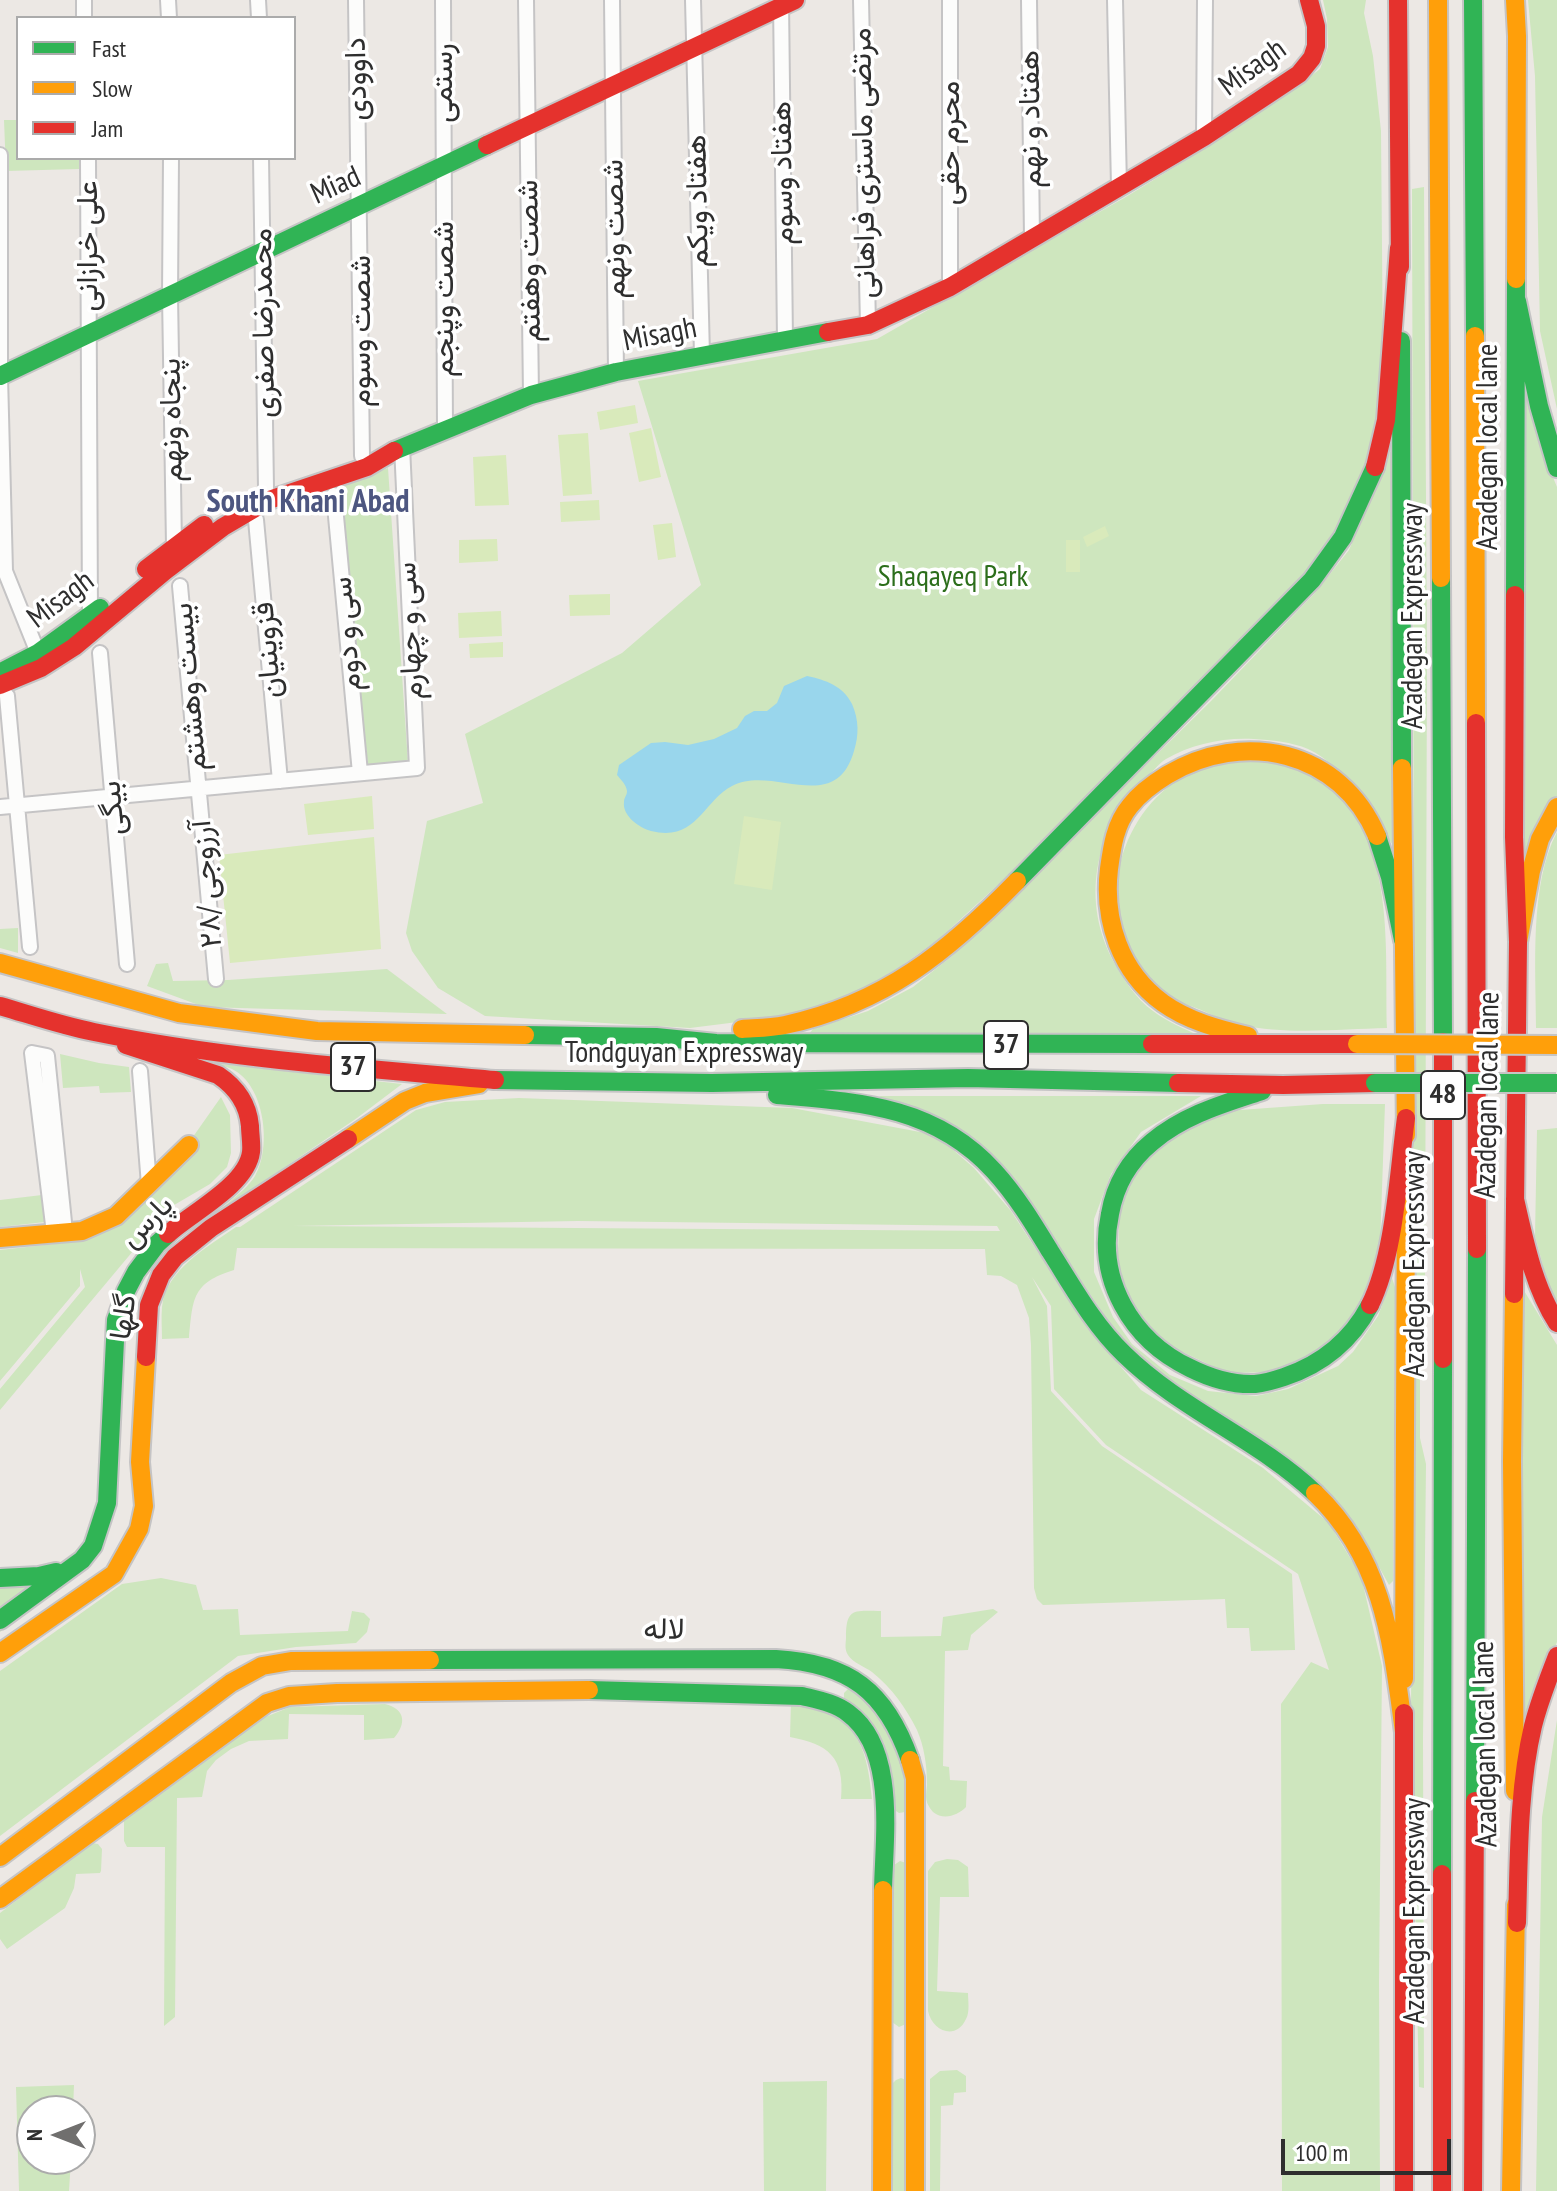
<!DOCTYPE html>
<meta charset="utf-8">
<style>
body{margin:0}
#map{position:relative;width:1557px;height:2191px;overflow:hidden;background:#ece8e4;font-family:"PT Sans Narrow",sans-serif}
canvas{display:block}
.legend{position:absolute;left:16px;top:16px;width:280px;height:144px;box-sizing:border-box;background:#fff;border:2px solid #ababab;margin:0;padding:10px 14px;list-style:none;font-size:24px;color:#2e2e2e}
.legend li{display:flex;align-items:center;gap:16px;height:40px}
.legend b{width:40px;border:2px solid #ababab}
.north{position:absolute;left:16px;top:2095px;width:80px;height:80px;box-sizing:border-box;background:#fff;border:2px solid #ababab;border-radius:50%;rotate:270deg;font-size:22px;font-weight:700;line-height:32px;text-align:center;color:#2e2e2e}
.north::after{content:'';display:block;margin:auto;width:28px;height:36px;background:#706f6e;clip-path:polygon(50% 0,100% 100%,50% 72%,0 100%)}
.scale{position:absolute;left:1281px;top:2139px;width:170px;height:36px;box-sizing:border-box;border:4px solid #2e2e2e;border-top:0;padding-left:10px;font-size:24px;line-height:28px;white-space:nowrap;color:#2e2e2e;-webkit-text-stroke:6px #fff;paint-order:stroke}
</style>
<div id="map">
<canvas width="1557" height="2191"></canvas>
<ul class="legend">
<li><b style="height:10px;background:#30b455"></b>Fast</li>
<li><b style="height:10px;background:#ff9f0a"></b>Slow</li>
<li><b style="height:10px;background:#e5322d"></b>Jam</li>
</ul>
<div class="north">N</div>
<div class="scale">100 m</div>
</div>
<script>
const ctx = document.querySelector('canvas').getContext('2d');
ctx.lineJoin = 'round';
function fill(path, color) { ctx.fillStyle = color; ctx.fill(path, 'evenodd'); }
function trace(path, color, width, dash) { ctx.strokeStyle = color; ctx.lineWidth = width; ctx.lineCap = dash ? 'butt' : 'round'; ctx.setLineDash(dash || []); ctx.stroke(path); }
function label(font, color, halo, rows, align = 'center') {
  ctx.font = font + ' "PT Sans Narrow",Vazirmatn,sans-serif'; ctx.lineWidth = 7; ctx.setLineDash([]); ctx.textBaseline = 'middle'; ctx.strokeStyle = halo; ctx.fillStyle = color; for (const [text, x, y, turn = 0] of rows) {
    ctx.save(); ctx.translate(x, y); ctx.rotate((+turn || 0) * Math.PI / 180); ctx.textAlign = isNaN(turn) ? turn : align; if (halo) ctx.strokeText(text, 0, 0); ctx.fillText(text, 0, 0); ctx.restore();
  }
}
fill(new Path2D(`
 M1323,0H1366L1364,13L1373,56L1381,131L1383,363L1373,441L1349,509L1314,564L1001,882L939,939L900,967L825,1011L690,1028L485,1016L438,988L412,951L406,933L427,821L483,803L465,734L622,653L701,585L638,381L877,339L1124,198L1201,151L1290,92L1320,69L1328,47L1327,19Z
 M1528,0H1557V409L1540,331L1535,76Z
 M4,120H18V158H79V169L6,171Z
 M1424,187L1427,655L1425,1289L1420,1309V1438L1426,1464L1423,1739L1424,2088L1419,2087L1411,1718L1414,930L1412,189Z
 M1522,346L1545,458L1557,487V796L1520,889Z
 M1390,452L1395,454V848C1371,814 1348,768 1308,749C1292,742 1271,740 1254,739C1225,737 1191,744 1166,759C1158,764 1151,774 1144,780C1094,830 1080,902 1115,964C1125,981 1136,999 1153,1011C1167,1022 1186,1029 1201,1037L809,1034L813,1029L868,1011L913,987L952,956L1211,701L1314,594L1349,550Z
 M388,468L408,763L368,766L339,487Z
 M1252,760C1272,763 1294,766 1312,776C1322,782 1338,792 1346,802C1394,865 1385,953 1387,1028C1343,1029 1285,1035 1242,1025C1226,1022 1211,1014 1196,1008C1186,1004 1171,1001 1163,994C1097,940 1104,839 1168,787C1174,782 1181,776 1188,773C1209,762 1229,761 1252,760Z
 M1557,832V1028H1536C1536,969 1529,885 1557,832Z
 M18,928V953L0,948V929Z
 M168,963L173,981L228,980L387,969L447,1014L204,1007L147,986L156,964Z
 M60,1054L99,1063L129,1067L131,1092L100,1093L99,1086L63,1088Z
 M176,1059L402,1084L357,1118L194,1229C211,1215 245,1193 255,1176C272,1147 265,1085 232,1069C216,1062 194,1062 176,1059Z
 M879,1096H1201L1141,1132L1111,1174L1094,1219V1272L1113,1317L1132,1344L1170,1375L1208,1391L1256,1396L1288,1389L1338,1366L1353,1352L1378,1316L1392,1278L1395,1287L1393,1581L1389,1585L1356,1525L1126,1347L1007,1172Z
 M221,1097L230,1115L231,1153L227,1167L210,1184L169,1208L0,1410V1389L85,1287L80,1269V1286L0,1381V1250L72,1242L118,1226L195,1134Z
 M519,1098L792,1108L936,1135L974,1168L1011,1211L1088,1329L1141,1390L1263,1468L1329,1523L1361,1576L1382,1666L1379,1982L1380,2191H1282L1281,1704L1311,1662L1329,1670L1298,1574L1106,1445L1054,1389L1051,1306L1032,1277L1047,1306L1051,1391L1102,1446L1292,1574L1295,1650L1251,1651L1249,1628H1227L1225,1599L1043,1605L1037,1599L1034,1588L1031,1345L1029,1318L1017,1285L1001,1276L987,1275L985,1249L237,1248L234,1270C192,1283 193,1298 189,1338L162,1339C162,1329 161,1318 162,1307C166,1269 208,1247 236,1227H240L416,1110L445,1102ZM578,1221L997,1226L1000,1231L293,1226Z
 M1323,1104H1385L1380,1245L1357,1315L1328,1345L1276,1372L1227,1373L1153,1338L1117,1274L1120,1203L1134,1170L1165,1140L1226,1111Z
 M1557,1128V1307L1551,1296L1535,1236L1537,1130Z
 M42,1195L45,1222L0,1227V1200Z
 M1523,1289L1557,1345V1642L1521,1729Z
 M161,1578L196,1585L203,1610L238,1609L240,1635L348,1631L352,1611L364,1613L370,1619L367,1632L356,1643L296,1647L238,1656L0,1836V1671L122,1584Z
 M66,1585L0,1632V1588Z
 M993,1609L998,1612L971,1635L968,1650L945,1651L943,1766L949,1767L950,1780L967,1781L966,1807C958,1815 944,1821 933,1812C932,1811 927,1804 927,1802C925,1796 927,1789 927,1784C927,1765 924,1746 917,1730C906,1708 892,1688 872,1672C865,1667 852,1662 848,1655C844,1649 846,1643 846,1637C846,1607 855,1611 881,1611V1637L941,1636L943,1617Z
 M848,1689H854L885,1717L908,1780L905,1812L899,1813L893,1809L891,1769L884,1743L844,1698V1693Z
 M791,1702C802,1705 817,1706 828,1711C864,1731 868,1762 872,1799H841C845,1757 828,1744 790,1737Z
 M385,1704C405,1709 407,1723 394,1738L364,1740V1715L289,1714L288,1739L249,1741L231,1749L216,1760L207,1771L202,1797L177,1798L175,2017L164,2026L165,1847H127L124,1841V1821L263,1718L290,1707Z
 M1557,1720V2191H1536L1542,1817Z
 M92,1843L98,1844L102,1849L101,1871L100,1873L76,1874L74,1888L65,1908L7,1949L0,1939V1913Z
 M947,1859L958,1860L968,1867L969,1897H940L937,1991L968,1993C968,2001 970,2012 966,2019C956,2041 932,2031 928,2011V1871L935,1862Z
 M900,1861L906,1863V2024L899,2027L892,2022L894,1865Z
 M957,2070L966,2076V2092L954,2093L953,2105L941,2106L940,2191H930V2079L940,2071Z
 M901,2078L906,2080L909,2191H892V2084L896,2080Z
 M827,2081L826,2191H764L763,2082Z
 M74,2085L73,2111H32V2159H71L69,2191H19L16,2087Z`), '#cee6be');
fill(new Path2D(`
 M635,405L638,423L600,430L597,412Z
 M651,428L661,477L639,482L629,433Z
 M588,433L592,494L563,496L558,435Z
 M506,455L509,505L475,506L473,457Z
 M599,500L600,520L561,522L560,502Z
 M672,523L676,557L658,560L653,525Z
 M1105,526L1109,536L1087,547L1083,537Z
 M497,539L498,561L459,563V540Z
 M1066,540H1080V572H1066Z
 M610,594V615L570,616L569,595Z
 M501,611L502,636L459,638L458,613Z
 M503,642V657L470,658L469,644Z
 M372,796L374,829L308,835L304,804Z
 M744,816L781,822L772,890L734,884Z
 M374,837L381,949L230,963L219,855Z`), '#d9eabb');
fill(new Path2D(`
 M807,676C826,680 843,686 852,704C859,720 859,735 854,751C835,817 773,764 732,786C702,802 697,842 651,831C640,828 622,816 624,802C624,797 627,796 627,791C626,784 621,780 617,775L619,765L651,743L665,742L688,745L714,739L737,728L745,716L754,711H767L777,703L784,686Z`), '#99d6ec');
const street = new Path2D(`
 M84,0V18
 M168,0L169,18
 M258,0L259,18
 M356,0L362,456
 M443,0L445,430
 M526,0L531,395
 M612,0L616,372
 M693,0L702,355
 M861,0L868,325
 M1029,0L1032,238
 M1115,0L1119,187
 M781,1L785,340
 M1204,137L1205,0
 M0,155V376L5,571L38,653
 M88,158L90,617
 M171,158L170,295L174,546
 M261,158L266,488
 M950,287V0
 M334,495L360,773
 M256,520L280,781
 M180,586L216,979
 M100,653L127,964
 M7,696L30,947
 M0,807L417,768L402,446
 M140,1071L149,1185
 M54,1233L32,1053L47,1056L65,1232`);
const fast = new Path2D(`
 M1473,0L1475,336
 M1517,301L1539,406L1557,468
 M1401,341L1402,768
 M0,376L487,145
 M394,451L531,395L616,372L828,332
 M1441,578L1443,1042
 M1515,595L1516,279
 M3,671L38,653L100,608
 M1377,836L1390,877L1403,940
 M1017,881L1312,580L1343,537L1375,467
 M525,1035L656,1037L716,1043L1152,1044
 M495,1080L712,1083L968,1078L1178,1083
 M1262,1091C1223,1104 1184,1115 1152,1142C1130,1160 1115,1185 1110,1214C1096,1279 1131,1340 1190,1368C1210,1378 1233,1385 1255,1384C1265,1383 1275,1380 1284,1377C1323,1364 1351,1341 1370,1305
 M777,1095C859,1102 935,1106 994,1171C1016,1195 1033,1223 1050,1251C1073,1287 1093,1324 1124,1354C1181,1410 1258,1439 1315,1493
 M0,1578L39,1576L56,1572
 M0,1620L82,1560L93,1546L107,1503L116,1320L126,1291L136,1272L157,1244L168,1234
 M430,1660L776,1659C849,1663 886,1691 910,1760
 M589,1690L802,1696C818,1700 835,1703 848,1713C897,1749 884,1837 883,1890
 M1475,1801L1477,1249
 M1442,1874L1443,1359`);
const slow = new Path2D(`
 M1438,0L1441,578
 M1515,0L1517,36L1516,279
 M1475,336L1476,723
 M1402,768L1406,1135
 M1518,942L1531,871L1540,839L1557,807
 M0,963L179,1013L317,1031L525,1035
 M742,1029C756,1028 771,1028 785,1025C884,1004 949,951 1017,881
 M1248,1036C1219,1029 1188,1021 1163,1003C1120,972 1103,920 1109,869C1112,847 1115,824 1130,806C1140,793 1154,783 1167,775C1243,729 1341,750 1377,836
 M348,1139L405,1101L425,1093L479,1084
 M0,1238L82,1231L116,1216L189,1145
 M1514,1294L1512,1461L1515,1791
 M1315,1493C1384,1559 1392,1643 1404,1732
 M0,1653L114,1574L139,1529L144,1506L140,1462L146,1357
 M1404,1679L1406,1181
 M910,1760L915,1778V2191
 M0,1857L231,1683L262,1666L291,1661L430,1660
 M0,1899L267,1703L289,1696L337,1693L589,1690
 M882,2191L883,1890
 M1511,2191L1516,1905`);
const jam = new Path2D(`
 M1398,0L1400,267
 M487,145L795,0
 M828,332L868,325L950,287L1204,137L1299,74L1312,58L1316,46V26L1309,0
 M1375,467L1386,420L1399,248
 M146,569L204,525
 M0,685L41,668L74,647L165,571L223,527L269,500L367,467L394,451
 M1476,723L1477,1249
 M0,1006C31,1015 63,1026 94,1032C226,1059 361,1068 495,1080
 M1152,1044H1357
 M126,1045L218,1075C236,1087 248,1104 250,1126C250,1134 252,1144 251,1152C247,1185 191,1213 168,1234
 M1178,1083L1283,1085L1375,1083
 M1515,1199C1525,1242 1533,1285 1557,1323
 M1514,1294L1518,942L1514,837L1515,595
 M1370,1305C1395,1254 1398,1175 1406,1118
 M146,1357L149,1305L161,1275L175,1257L211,1228L348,1139
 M1443,1359V1042
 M1404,1713V2191
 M1517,1923C1519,1858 1518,1790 1533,1726C1539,1702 1548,1679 1557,1656
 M1442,2191V1874
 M1473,2191L1475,1801`);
trace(street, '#c5c4c5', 18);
trace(fast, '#c5c4c5', 22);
trace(slow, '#c5c4c5', 22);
trace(jam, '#c5c4c5', 22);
trace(street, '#fcfcfb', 14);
trace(fast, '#30b455', 18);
trace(slow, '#ff9f0a', 18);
trace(jam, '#e5322d', 18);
const fastBridge = new Path2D(`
 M1375,1083H1556`);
const slowBridge = new Path2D(`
 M1357,1044L1557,1045`);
trace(fastBridge, '#c6c5c4', 22, []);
trace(slowBridge, '#c6c5c4', 22, []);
trace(fastBridge, '#30b455', 18);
trace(slowBridge, '#ff9f0a', 18);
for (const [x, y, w] of [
 [1006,1045,44],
 [353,1067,44],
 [1443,1095,44]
]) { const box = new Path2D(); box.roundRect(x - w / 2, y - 24, w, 48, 6); ctx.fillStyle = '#fff'; ctx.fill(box); trace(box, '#2e2e2e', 2); }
label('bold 28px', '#2e2e2e', null, [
 ["37",1006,1045],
 ["37",353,1067],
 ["48",1443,1095]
]);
label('30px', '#2e2e2e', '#fff', [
 ["Misagh",1253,68,-36],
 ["داوودی",357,79,-91],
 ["رستمی",443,83,-90],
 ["هفتاد و نهم",1031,119,-91],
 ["محرم حقی",950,143,-90],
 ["مرتضی ماستری فراهانی",864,163,-91],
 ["هفتاد وسوم",783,173,-91],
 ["Miad",336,186,-24],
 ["هفتاد ویکم",698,201,-91],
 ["شصت ونهم",615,229,-91],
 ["علی خرازانی",88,246,-90],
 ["شصت وهفتم",530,261,-91],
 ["شصت وپنجم",444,299,-90],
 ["محمدرضا صفری",264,323,-91],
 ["شصت وسوم",361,331,-90],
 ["Misagh",660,335,-11],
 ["پنجاه ونهم",172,420,-91],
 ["Azadegan local lane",1488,447,-90],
 ["Misagh",61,600,-37],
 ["Azadegan Expressway",1413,616,-90],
 ["سی و چهارم",410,631,-93],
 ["سی و دوم",347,634,-95],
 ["قزوینیان",268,650,-95],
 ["بیست وهشتم",190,687,-95],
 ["بیگی",113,808,-95],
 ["آرزوجی /۲۸",207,884,-95],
 ["Tondguyan Expressway",684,1053],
 ["Azadegan local lane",1488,1095,-89],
 ["پارس",147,1222,-45],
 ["Azadegan Expressway",1415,1264,-90],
 ["گلها",124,1317,-82],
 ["لاله",664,1630,1],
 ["Azadegan local lane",1486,1744,-91],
 ["Azadegan Expressway",1415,1911,-90]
]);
label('30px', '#2c6e1b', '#fff', [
 ["Shaqayeq Park",953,577]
]);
label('bold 32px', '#4d5680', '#fff', [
 ["South Khani Abad",308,503]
]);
</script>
